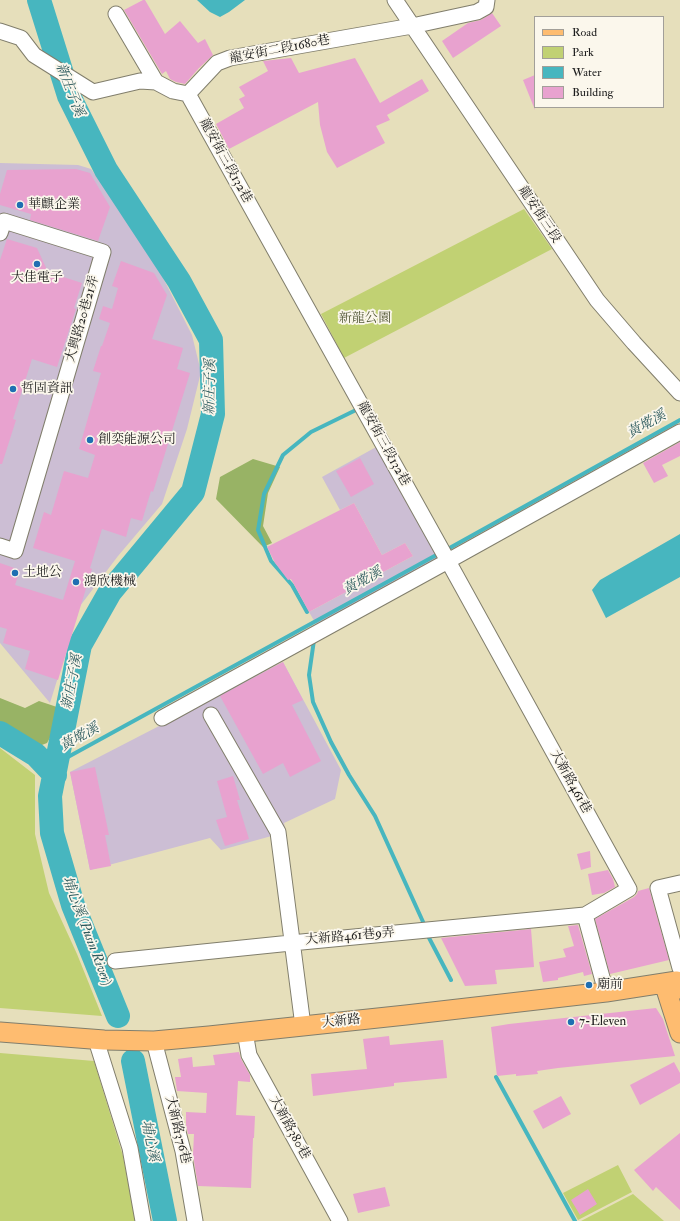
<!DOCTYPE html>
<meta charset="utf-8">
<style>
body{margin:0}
#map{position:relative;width:680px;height:1221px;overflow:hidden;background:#e6dfbb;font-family:"IM FELL Double Pica",serif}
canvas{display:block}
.legend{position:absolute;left:534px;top:16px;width:130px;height:92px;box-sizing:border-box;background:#fbf7ec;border:1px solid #a29f99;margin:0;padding:5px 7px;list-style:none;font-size:12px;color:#1c1c1c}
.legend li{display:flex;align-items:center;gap:8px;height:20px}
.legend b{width:20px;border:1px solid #a29f99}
</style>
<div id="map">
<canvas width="680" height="1221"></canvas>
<ul class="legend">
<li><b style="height:5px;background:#febc70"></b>Road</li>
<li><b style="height:11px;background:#c1d173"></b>Park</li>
<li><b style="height:11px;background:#47b6bf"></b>Water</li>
<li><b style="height:11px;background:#e8a2cf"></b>Building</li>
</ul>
</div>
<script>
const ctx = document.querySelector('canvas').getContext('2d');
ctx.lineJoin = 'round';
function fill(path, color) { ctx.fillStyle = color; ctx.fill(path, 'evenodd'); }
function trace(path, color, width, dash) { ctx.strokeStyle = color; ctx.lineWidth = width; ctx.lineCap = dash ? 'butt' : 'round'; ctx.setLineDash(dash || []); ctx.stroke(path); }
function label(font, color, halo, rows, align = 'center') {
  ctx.font = font + ' "IM FELL Double Pica","Noto Serif TC",serif'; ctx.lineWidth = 3.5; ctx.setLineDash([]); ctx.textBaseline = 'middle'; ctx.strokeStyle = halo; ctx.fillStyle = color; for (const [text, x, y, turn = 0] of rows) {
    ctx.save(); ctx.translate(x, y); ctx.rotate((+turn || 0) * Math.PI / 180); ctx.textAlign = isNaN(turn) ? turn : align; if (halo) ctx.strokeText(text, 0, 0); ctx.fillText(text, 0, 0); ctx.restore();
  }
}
fill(new Path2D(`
 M0,163L78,165L91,169L115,202L156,264L192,335L201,372L187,429L162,504L118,556L80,606L50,703L0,643Z
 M378,446L440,559L316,624L309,612L413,556L405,543L382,555L354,503L340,510L322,477Z
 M283,662L341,770L335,799L284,823L286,832L221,850L210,838L90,870L70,772Z`), '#ccbed4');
fill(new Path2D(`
 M524,209L552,249L344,358L321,314Z
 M0,748L35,775V834L49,893L77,954L102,1016L0,1008Z
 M0,1053L94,1061L123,1156L135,1221H0Z
 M618,1165L632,1192L578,1220L563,1193Z
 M633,1194L664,1221H581Z`), '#c1d173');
fill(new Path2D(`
 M253,459L280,467L268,493L263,526L272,543L263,547L216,499L220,477Z
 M0,698L25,708L39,701L57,707L56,727L47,743L34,748L0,726Z`), '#98b365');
fill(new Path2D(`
 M197,0H245L229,12L220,17L210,12Z
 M680,534V577L606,618L592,590L600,580Z`), '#47b6bf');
trace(new Path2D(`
 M446,550L680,420
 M307,612L292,585L271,561L258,530L264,494L283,455L311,432L356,410
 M314,640L309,675L313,702L331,742L349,775L375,816L424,924
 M57,763L440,553
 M427,934L451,980
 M496,1077L575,1221`), '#47b6bf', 4);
trace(new Path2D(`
 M39,0L69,96L106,170L179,281L211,340L213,414L193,492L110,592L80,645L50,796L52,833L73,905L118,1016
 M0,733L36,755L55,775
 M133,1061L165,1221`), '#47b6bf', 24);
fill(new Path2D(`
 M143,0H145L165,34L180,21L198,43L205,39L213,55L199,68L185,84L176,82L170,79L166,71L162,74L124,10Z
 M492,13L501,26L453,58L442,41L468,23L481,20Z
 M291,58L299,73L355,58L380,103L422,79L429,91L387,115L390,120L376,126L385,143L337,168L327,152L320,125L318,102L229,149L216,124L244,108L239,99L245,96L239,87L268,71L263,61Z
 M535,75V110L523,80Z
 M76,169L90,173L110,207L98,241L30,220L31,214L0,205V194L7,170Z
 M7,239L37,248L48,272L82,283L74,308L76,309L57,367L32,359L13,419L16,420L2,464H0V260Z
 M121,261L154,273L167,295L152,339L183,348L177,369L190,373L153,492L151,491L142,521L131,518L126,537L102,529L90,568L92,569L58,680L25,669L30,651L3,643L7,629L0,627V563L20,570L15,585L63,600L75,561L33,548L44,512L51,515L64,471L88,478L95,455L79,449L101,373L93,371L101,346H102L110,323L99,319L103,306L112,309L118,288L112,286Z
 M680,442V456L662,465L668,476L654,483L643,463Z
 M360,458L374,484L351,497L336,471Z
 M354,503L382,555L405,543L413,556L309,612L291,579L288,580L275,563L267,547Z
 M283,662L303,700L292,705L321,761L290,777L283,763L263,774L220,696Z
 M95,767L109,835H105L111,866L90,870L70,772Z
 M233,776L240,800H237L249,839L225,846L216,820L227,817L217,781Z
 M590,851L591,867L581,870L577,854Z
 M608,870L613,879L615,887L604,893L592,895L588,874Z
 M649,888L669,960L610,974L595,919L634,897L637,894L638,891Z
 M578,925L592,974L584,976L583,972L558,978V980L543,982L539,962L566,957L563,949L574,946L568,926Z
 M531,929L534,967L495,970L497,984L465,986L441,938Z
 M656,1008L663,1019L675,1056L558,1068L537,1071L538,1074L516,1076V1074L497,1076L491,1027L509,1024Z
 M389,1036L390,1045L443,1040L447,1078L394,1083V1086L313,1096L311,1074L367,1069L363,1039Z
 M239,1052L241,1059L250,1075V1082L238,1081L236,1115L255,1116L254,1138H253L251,1188L198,1186L193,1155L194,1134H188L186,1125V1112L206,1113L207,1093L177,1091L175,1077H181L178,1059L192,1057L193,1067L215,1065L213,1055Z
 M674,1062L680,1073V1083L640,1105L630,1085Z
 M561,1096L571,1114L543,1129L533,1111Z
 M680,1133V1210L656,1187L653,1191L634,1170Z
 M385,1187L390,1206L358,1213L353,1194Z
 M588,1189L597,1204L580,1215L571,1200Z`), '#e8a2cf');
const minor = new Path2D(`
 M395,0L597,300L634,343L680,393
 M116,14L156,82
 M0,31L21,38L34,55L93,92L140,81L156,82L173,91L188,94L217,63L230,58L412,26L477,12L486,7L487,0
 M0,233L4,221L103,252L15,551L0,546
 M211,715L278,832L303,1026
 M162,718L448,561L680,432
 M680,883L658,888L680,968
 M585,915L606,992
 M115,961L291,943L585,915L629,889L448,561L188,94
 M245,1032L249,1055L340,1221
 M96,1040L130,1148L143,1221
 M154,1041L183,1151L195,1221`);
const major = new Path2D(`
 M664,983L680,1033
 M0,1032L104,1040L154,1041L209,1036L406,1015L606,992L677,981L680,989`);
trace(minor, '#817e6c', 17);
trace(major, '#817e6c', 21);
trace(minor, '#fff', 15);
trace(major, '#febc70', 19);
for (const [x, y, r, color] of [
 [20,205,4,"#1f6fb2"],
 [37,264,4,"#1f6fb2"],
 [13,389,4,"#1f6fb2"],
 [90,440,4,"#1f6fb2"],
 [15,573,4,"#1f6fb2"],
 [76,582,4,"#1f6fb2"],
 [589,985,4,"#1f6fb2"],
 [571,1022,4,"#1f6fb2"]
]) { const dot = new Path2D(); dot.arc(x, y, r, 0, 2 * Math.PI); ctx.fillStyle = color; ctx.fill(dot); trace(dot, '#fbf7ec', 1.5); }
label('13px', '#1c1c1c', '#fbf7ec', [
 ["龍安街二段1680巷",280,50,-11],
 ["龍安街三段132巷",225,161,61],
 ["龍安街三段",539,215,56],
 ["大興路20巷21弄",83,319,-74],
 ["龍安街三段132巷",383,444,61],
 ["大新路461巷",570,782,61],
 ["大新路461巷9弄",350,937,-5],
 ["大新路",341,1022,-6],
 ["大新路380巷",289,1128,61],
 ["大新路376巷",177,1130,76]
]);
label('13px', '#1c1c1c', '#fbf7ec', [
 ["華麒企業",28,205],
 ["大佳電子",37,278,"center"],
 ["哲固資訊",21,389],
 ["創奕能源公司",98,440],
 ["土地公",23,573],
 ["鴻欣機械",84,582],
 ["廟前",597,985],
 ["7-Eleven",579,1022]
], 'left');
label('13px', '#565b3a', '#fbf7ec', [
 ["新龍公園",365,319]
]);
label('italic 14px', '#2d5a5d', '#fbf7ec', [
 ["新庄子溪",69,90,69],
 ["新庄子溪",211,387,-89],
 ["黃墘溪",647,425,-29],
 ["黃墘溪",363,582,-29],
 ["新庄子溪",73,682,-79],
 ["黃墘溪",80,738,-29],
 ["埔心溪 (Pusin River)",86,931,69],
 ["埔心溪",149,1141,79]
]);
</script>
